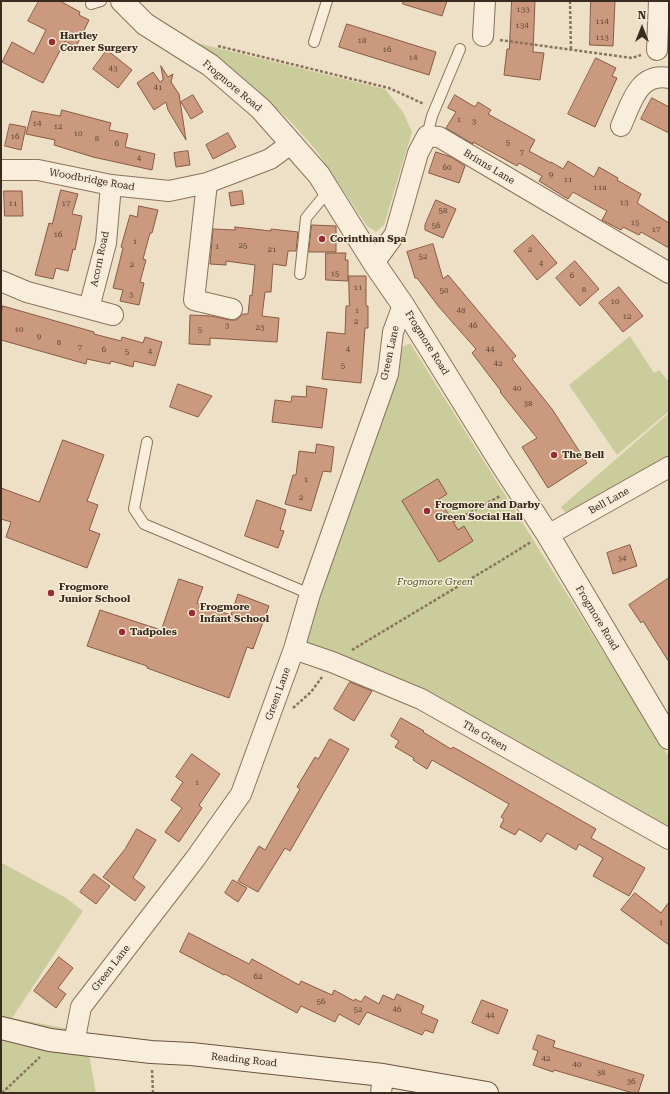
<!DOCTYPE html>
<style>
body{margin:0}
#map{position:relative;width:670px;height:1094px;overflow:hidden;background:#eee0c7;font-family:"Roboto Serif",serif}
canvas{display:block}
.frame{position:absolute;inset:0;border:2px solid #3a2b20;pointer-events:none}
.north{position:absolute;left:622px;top:8px;width:40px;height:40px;-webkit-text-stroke:3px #f5ebd7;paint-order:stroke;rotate:0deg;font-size:11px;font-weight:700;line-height:16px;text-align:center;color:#3a2b20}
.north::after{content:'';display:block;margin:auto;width:14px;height:18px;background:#3a2b20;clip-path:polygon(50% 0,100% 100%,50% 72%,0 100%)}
</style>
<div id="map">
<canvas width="670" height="1094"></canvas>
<div class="frame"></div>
<div class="north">N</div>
</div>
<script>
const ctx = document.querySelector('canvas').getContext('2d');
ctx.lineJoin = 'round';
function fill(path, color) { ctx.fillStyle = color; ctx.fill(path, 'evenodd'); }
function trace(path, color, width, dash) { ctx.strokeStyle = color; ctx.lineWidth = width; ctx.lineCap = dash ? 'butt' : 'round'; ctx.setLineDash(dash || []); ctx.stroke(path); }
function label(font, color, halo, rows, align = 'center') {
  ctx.font = font + ' "Roboto Serif",serif'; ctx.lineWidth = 3; ctx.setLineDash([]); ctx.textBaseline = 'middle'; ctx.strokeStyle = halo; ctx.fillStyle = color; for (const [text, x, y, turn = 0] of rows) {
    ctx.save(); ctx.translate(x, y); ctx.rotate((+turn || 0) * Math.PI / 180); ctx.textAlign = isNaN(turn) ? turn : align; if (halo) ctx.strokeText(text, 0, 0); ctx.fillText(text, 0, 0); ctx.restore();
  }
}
fill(new Path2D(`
 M197,43L385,89L403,112L412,132L384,225L376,232L367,226L316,150L289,120L247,81Z
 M630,336L654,373L659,370L669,382V411L617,455L569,385Z
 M410,343L669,757V833L304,643L402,347Z
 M669,413V459L582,508L565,512L561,507Z
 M2,863L66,898L83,911L12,1018L85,1032L96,1093H1V865Z`), '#cacc9b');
const building = new Path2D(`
 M39,1H60L80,12L79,15L89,20L76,47L65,41L43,83L2,62L12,42L34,54L46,30L28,21Z
 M403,1H447L442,16L403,4Z
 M512,1H535L533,52L544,53L540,80L504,75L507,49H509Z
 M591,1H615L613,46L590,45Z
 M347,24L436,52L429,75L339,47Z
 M107,50L132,70L118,88L93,69Z
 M596,58L616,68L612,76L617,78L595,127L568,114Z
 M161,66L168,77L173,74L171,82L179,94L186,140L168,110L166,102L154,110L137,83L153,72L160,82L163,80Z
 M193,95L203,112L191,119L181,102Z
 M455,95L475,107L478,102L491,110L488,114L535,140L529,151L551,163V162L563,169L568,161L594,177L599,167L618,178L617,180L641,194L637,203L669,223V248L641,232L639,235L623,227L621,230L602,220L607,211L573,192L568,199L539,181L542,176L519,163L517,166L473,142V144L446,128L456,112L448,108Z
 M652,98L669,107V133L641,119Z
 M62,110L111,123L109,130L128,134L125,147L155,154L152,170L93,157L54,145L55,140L26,134L32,111L60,116Z
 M10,124L26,127L21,150L5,146Z
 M228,133L236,147L213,159L206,145Z
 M188,151L190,165L176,167L174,153Z
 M436,152L451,157L465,166L459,183L429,173Z
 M61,190L78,194L72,214L82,216L75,250L73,249L68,271L56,268L53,279L35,275L49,223L52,224Z
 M4,191H22L23,216H5Z
 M242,191L244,204L231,206L229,193Z
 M436,200L456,209L443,238L425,230V225Z
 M139,206L158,210L152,233H150L143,259L146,260L140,282L144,283L139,305L120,301L123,290L113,288L123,248L121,247L130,215L137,217Z
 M312,225L336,226V252H309Z
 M235,227L271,231V229L298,232L296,251H288L286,266L273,264L271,292H265L262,316L279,318L277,342L210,338V345L189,344L190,315L211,316L230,320H236L243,314H248L250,295L252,296L255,265L226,261V265L210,264L213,229L235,230Z
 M533,235L557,263L537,280L514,251Z
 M433,244L443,279L448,275L516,356L512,359L552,409L587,463L548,488L522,447L537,438L500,392L501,391L472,353L476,349L439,307L417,278H415L407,252Z
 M326,253H346L345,260H348V281L326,280Z
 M575,261L599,289L580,306L556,278Z
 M349,276H366V306H368V328H365L361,383L322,379L327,332L345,334L346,306H349Z
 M619,287L643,316L623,332L599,303Z
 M3,306L94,332V334L121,341L122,337L143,343L145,337L162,342L155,366L134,361L133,367L111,361L110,364L87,359L86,364L1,340V315Z
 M178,384L212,396L198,417L170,407Z
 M307,386L327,389L322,428L272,422L275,400L291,402L292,396L306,397Z
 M63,440L104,455L87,501L98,505L89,530L100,534L87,568L6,537L11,522L1,519V488L39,502Z
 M317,444L334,447L331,472L323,471L311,511L285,504L293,475H296L299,451L315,453Z
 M438,479L447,494L439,499L458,530L464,526L473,541L439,562L402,501Z
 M257,500L286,510L280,530L284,531L278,548L245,536Z
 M630,545L637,566L613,574L607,553Z
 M669,578V662L643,621L641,623L629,605Z
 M179,579L203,587L197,603L231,615L238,594L269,606L253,649L247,647L229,698L147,668V666L87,646L100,610L161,630Z
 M350,682L372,691L354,721L334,709Z
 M401,718L424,731L423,732L451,749L453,747L469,756L596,829L591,838L645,868L629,896L593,876L603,858L579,844L576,850L547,833L541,842L519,829L515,835L500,827L504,819L501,817L509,804L432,760L427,769L413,760L414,758L395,747L399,741L391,736Z
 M330,739L349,749L290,851L285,848L258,892L238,881L259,846L265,850L300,789L297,787L315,757L318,759Z
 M192,754L220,774L199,805L202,808L179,842L165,832L182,808L171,800L183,782L176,777Z
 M137,829L156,840L133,878L145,887L135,901L103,877L125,849Z
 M94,874L110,886L96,904L80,892Z
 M233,880L247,888L238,902L225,893Z
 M635,893L661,913L669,902V945L621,910Z
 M189,933L249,964L252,959L299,985L301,981L332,995L334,990L354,1001L355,999L361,1002L365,996L379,1004L383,995L394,1000L397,994L424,1006L421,1013L438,1020L433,1033L425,1030L422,1035L367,1012L359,1025L339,1014L335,1022L301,1006L297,1013L225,974L224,975L180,952Z
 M59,957L73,968L58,988L66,994L56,1008L34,991Z
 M482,1000L508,1010L498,1034L472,1023Z
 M538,1035L555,1041L553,1047L644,1075L638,1093H633L554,1070L553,1072L533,1065L538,1051L533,1049Z`);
fill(building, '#cb997e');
trace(building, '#885a43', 1);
const service = new Path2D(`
 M91,4L101,1
 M314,42L327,1
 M427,136L432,116L460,49
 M300,274L306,218L329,190
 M147,442L134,509L144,524L310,594`);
const minor = new Path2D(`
 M483,36L485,1
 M657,50L659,1
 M621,126C631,104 638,72 669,78
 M1,170H38L111,185L169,191L207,183L270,159L292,143
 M207,183L194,300L232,309
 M374,263L395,234L418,153L427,136L439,137L669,273
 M1,281L27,292L113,315
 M89,308L106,243L111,185
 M548,535L669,467
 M294,649L332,662L421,699L669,839
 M74,1043L81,1007L195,859L241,794L294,649L310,594L388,374L393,332L403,305
 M381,1093L383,1075`);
const tertiary = new Path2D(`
 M122,1L145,24L210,65L261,109L319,175L374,263L403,305L501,463L548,535L669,738`);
const secondary = new Path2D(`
 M1,1028L50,1040L74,1043L151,1052L191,1054L383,1075L487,1093`);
trace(service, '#8a725d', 12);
trace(minor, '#8a725d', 22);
trace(tertiary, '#8a725d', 24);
trace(secondary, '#6c5340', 24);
trace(new Path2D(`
 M570,1L571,50
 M500,40L632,58L641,55
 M218,46L389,88L424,104
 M453,522L500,496
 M352,650L497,563L531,542
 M293,708L311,692L322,677
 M152,1070L153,1093
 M2,1093L40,1057`), '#8a725d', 2.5, [3, 2]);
trace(service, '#f9eedb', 10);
trace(minor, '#f9eedb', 20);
trace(tertiary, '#f9eedb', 22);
trace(secondary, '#f9eedb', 22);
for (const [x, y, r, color] of [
 [52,42,4,"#982d35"],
 [322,239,4,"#982d35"],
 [554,455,4,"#982d35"],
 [427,511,4,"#982d35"],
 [51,593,4,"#982d35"],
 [192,613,4,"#982d35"],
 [122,632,4,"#982d35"]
]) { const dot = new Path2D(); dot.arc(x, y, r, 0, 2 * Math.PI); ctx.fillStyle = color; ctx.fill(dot); trace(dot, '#f5ebd7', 1.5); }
label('8px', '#5e4638', null, [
 ["133",523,10],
 ["114",602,22],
 ["134",522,26],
 ["113",602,38],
 ["18",362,41],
 ["16",387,50],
 ["14",413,58],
 ["43",113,69],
 ["41",158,88],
 ["1",459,120],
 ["3",474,122],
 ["14",37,124],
 ["12",58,127],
 ["10",78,134],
 ["16",15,137],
 ["8",97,139],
 ["5",508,143],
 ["6",117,144],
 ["7",522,153],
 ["4",139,159],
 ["60",447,168],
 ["9",551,175],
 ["11",568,180],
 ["11a",600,188],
 ["13",624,203],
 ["11",13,204],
 ["17",66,204],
 ["58",443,211],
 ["15",635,223],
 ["56",436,226],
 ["17",656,230],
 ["16",58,235],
 ["1",135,242],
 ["25",243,246],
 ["1",217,247],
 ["21",272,250],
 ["2",530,250],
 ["52",423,257],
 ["4",541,264],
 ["2",132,265],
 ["15",335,274],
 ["6",572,276],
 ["11",358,288],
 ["8",584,290],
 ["50",444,291],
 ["3",131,295],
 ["10",615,302],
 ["1",357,311],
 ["48",461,311],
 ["12",627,317],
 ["2",356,322],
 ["3",227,326],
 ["46",473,326],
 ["23",260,328],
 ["10",19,330],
 ["5",200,330],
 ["9",39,337],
 ["8",59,343],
 ["7",80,348],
 ["6",104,350],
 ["4",348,350],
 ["44",490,350],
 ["5",127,352],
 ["4",150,352],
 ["42",498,364],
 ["5",343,366],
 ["40",517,389],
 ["38",528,404],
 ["1",306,480],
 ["2",301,498],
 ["34",622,559],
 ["1",197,783],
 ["1",661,923],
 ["62",258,977],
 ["56",321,1002],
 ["52",358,1010],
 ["46",397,1010],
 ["44",490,1016],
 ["42",546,1059],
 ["40",577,1065],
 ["38",601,1073],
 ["36",631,1082]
]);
label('bold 10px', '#3a2b20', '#f5ebd7', [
 ["Hartley",60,36],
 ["Corner Surgery",60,48],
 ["Corinthian Spa",330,239],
 ["The Bell",562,455],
 ["Frogmore and Darby",435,505],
 ["Green Social Hall",435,517],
 ["Frogmore",59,587],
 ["Junior School",59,599],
 ["Frogmore",200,607],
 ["Infant School",200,619],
 ["Tadpoles",130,632]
], 'left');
label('10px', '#3a2b20', '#f5ebd7', [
 ["Frogmore Road",232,86,40],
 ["Brinns Lane",489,167,31],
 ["Woodbridge Road",92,180,10],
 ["Acorn Road",100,259,-78],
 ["Frogmore Road",427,343,58],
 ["Green Lane",390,353,-78],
 ["Bell Lane",609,501,-29],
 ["Frogmore Road",597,618,59],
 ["Green Lane",278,694,-70],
 ["The Green",485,736,30],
 ["Green Lane",111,968,-52],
 ["Reading Road",244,1060,6]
]);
label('italic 10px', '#4d5627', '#f5ebd7', [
 ["Frogmore Green",435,582]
]);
</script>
